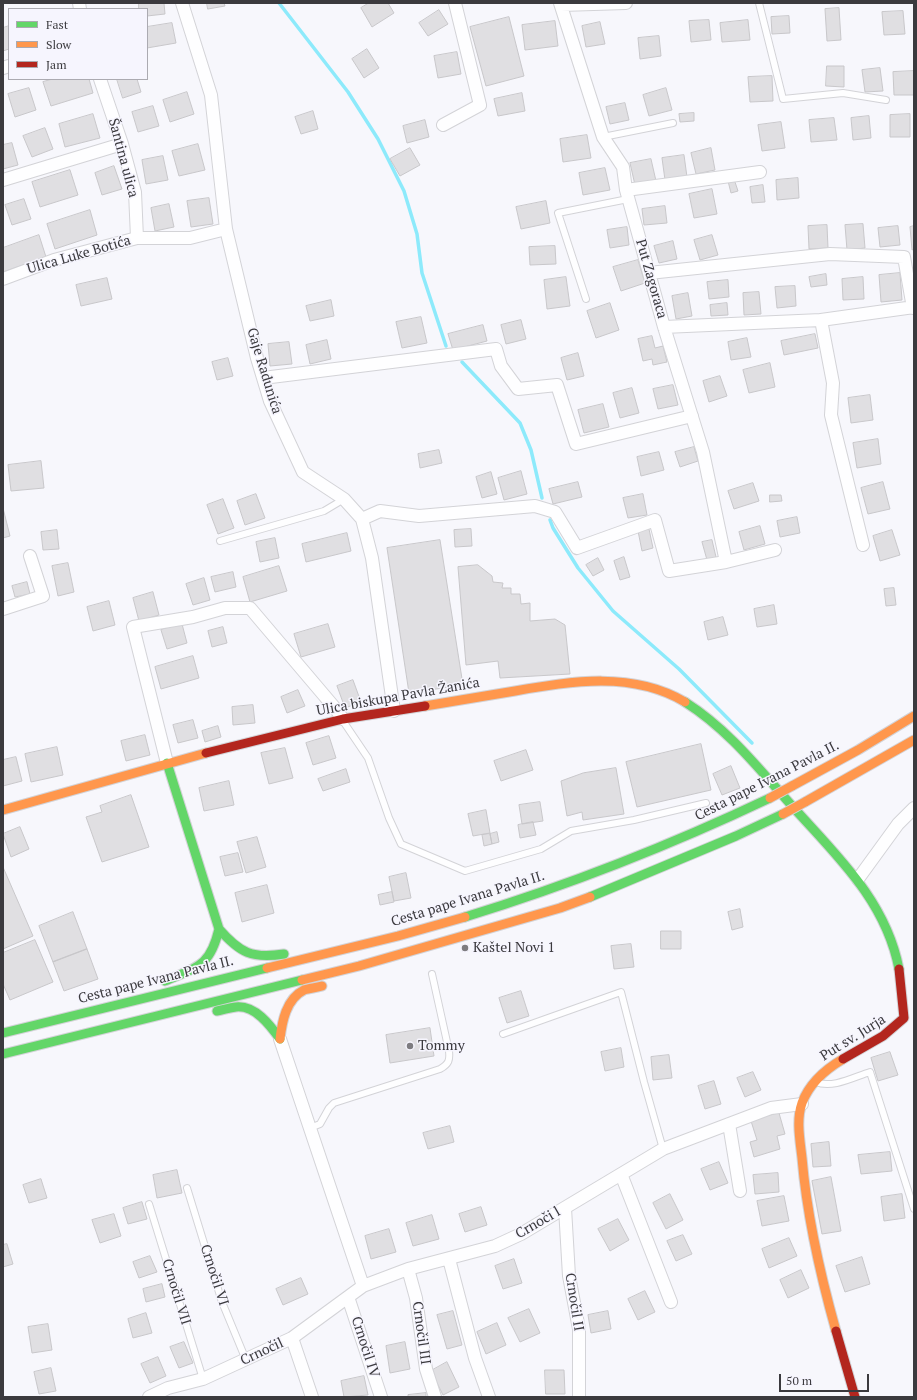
<!DOCTYPE html>
<meta charset="utf-8">
<style>
body{margin:0}
#map{position:relative;width:917px;height:1400px;overflow:hidden;background:#f7f7fc;font-family:"PT Serif",serif}
canvas{display:block}
.frame{position:absolute;inset:0;border:4px solid #3b3a3e;pointer-events:none}
.legend{position:absolute;left:8px;top:8px;width:140px;height:72px;box-sizing:border-box;background:#f6f5fe;border:1px solid #abaab1;margin:0;padding:5px 7px;list-style:none;font-size:12px;color:#3b3a3e}
.legend li{display:flex;align-items:center;gap:8px;height:20px}
.legend b{width:20px;border:1px solid #abaab1}
.scale{position:absolute;left:779px;top:1374px;width:90px;height:18px;box-sizing:border-box;border:2px solid #3b3a3e;border-top:0;padding-left:5px;font-size:12px;line-height:14px;white-space:nowrap;color:#3b3a3e;-webkit-text-stroke:3px #f6f5fe;paint-order:stroke}
</style>
<div id="map">
<canvas width="917" height="1400"></canvas>
<div class="frame"></div>
<ul class="legend">
<li><b style="height:5px;background:#63d668"></b>Fast</li>
<li><b style="height:5px;background:#ff974d"></b>Slow</li>
<li><b style="height:5px;background:#b3261e"></b>Jam</li>
</ul>
<div class="scale">50 m</div>
</div>
<script>
const ctx = document.querySelector('canvas').getContext('2d');
ctx.lineJoin = 'round';
function trace(path, color, width, dash) { ctx.strokeStyle = color; ctx.lineWidth = width; ctx.lineCap = dash ? 'butt' : 'round'; ctx.setLineDash(dash || []); ctx.stroke(path); }
function fill(path, color) { ctx.fillStyle = color; ctx.fill(path, 'evenodd'); }
function label(font, color, halo, rows, align = 'center') {
  ctx.font = font + ' "PT Serif",serif'; ctx.lineWidth = 3; ctx.setLineDash([]); ctx.textBaseline = 'middle'; ctx.strokeStyle = halo; ctx.fillStyle = color; for (const [text, x, y, turn = 0] of rows) {
    ctx.save(); ctx.translate(x, y); ctx.rotate((+turn || 0) * Math.PI / 180); ctx.textAlign = isNaN(turn) ? turn : align; if (halo) ctx.strokeText(text, 0, 0); ctx.fillText(text, 0, 0); ctx.restore();
  }
}
trace(new Path2D(`
 M279,3L348,92L378,139L404,191L417,234L422,273L446,346
 M462,362L520,423L531,450L542,498
 M550,520L553,528L578,568L613,611L679,669L752,743`), '#8deafb', 3.5);
const building = new Path2D(`
 M139,3H164L165,14L147,16V9H139Z
 M207,3H224L225,6L208,9Z
 M369,3H388L394,13L372,27L361,8Z
 M839,8L841,40L827,41L825,9Z
 M439,10L448,24L428,36L419,23Z
 M903,11L905,34L884,35L882,12Z
 M789,16L790,33L772,34L771,17Z
 M509,17L524,76L486,86L470,27Z
 M709,20L711,40L691,42L689,21Z
 M748,20L750,40L722,42L720,23Z
 M555,21L558,46L525,50L522,25Z
 M600,22L605,44L586,47L582,26Z
 M172,23L176,43L147,48V27Z
 M9,26V49L3,51V28Z
 M659,36L661,56L640,59L638,38Z
 M367,49L379,68L364,78L352,59Z
 M457,52L461,74L438,78L434,56Z
 M827,66H844V87L826,86Z
 M880,68L883,91L865,92L862,70Z
 M914,71V95H894L893,72Z
 M772,76L773,101L750,102L748,77Z
 M53,79H89L93,93L51,106L43,82Z
 M117,79H137L141,92L123,98Z
 M29,88L36,110L15,117L8,94Z
 M666,88L672,110L649,116L643,95Z
 M187,92L194,114L170,122L163,100Z
 M522,93L525,111L498,116L494,99Z
 M625,103L629,120L610,124L606,107Z
 M153,106L159,126L138,132L132,112Z
 M313,111L318,129L301,134L295,117Z
 M694,113V121L680,122L679,114Z
 M93,114L100,138L65,147L59,124Z
 M910,114V137H890V115Z
 M869,116L871,138L853,140L851,118Z
 M834,118L837,140L811,142L809,120Z
 M425,120L429,137L407,143L403,126Z
 M781,122L785,148L762,151L758,125Z
 M45,128L53,149L32,157L23,136Z
 M587,135L591,158L563,162L560,139Z
 M12,143L18,165L3,169V145Z
 M198,144L205,170L179,176L172,151Z
 M410,148L420,165L400,176L390,159Z
 M711,148L715,170L696,174L691,153Z
 M684,155L687,177L665,180L662,158Z
 M163,156L168,180L146,184L142,160Z
 M651,159L656,181L635,185L630,163Z
 M114,166L122,189L102,195L95,173Z
 M605,168L610,190L583,195L579,173Z
 M70,170L78,195L40,207L32,182Z
 M798,178L799,198L777,200L776,180Z
 M734,179L738,191L731,193L728,181Z
 M763,185L765,202L752,203L750,187Z
 M712,189L717,214L694,218L689,194Z
 M209,198L213,224L191,227L187,201Z
 M24,199L31,219L12,225L5,205Z
 M546,201L550,223L521,229L516,207Z
 M169,204L174,227L155,231L151,208Z
 M665,206L667,223L644,225L642,209Z
 M90,210L97,235L55,249L47,224Z
 M863,224L865,248L847,250L845,225Z
 M827,225L828,248L809,249L808,226Z
 M898,226L900,245L880,247L878,228Z
 M914,226V249L912,250L910,227Z
 M627,227L629,245L610,248L607,230Z
 M39,235L46,257L3,272V248Z
 M712,235L718,255L700,260L694,240Z
 M673,241L677,259L659,263L654,246Z
 M555,246L556,264L530,265L529,247Z
 M638,260L645,283L621,291L613,267Z
 M900,273L902,300L881,302L879,275Z
 M826,274L827,285L811,287L809,277Z
 M566,277L570,306L547,309L544,280Z
 M863,277L864,299L843,300L842,279Z
 M107,278L112,299L81,306L76,285Z
 M728,280L729,297L709,299L707,282Z
 M795,286L796,306L777,308L775,287Z
 M759,292L761,314L744,315L743,293Z
 M688,293L692,316L676,319L672,296Z
 M331,300L334,316L310,321L306,306Z
 M610,303L619,330L596,338L587,311Z
 M727,303L728,315L711,316L710,305Z
 M421,317L427,343L402,348L396,322Z
 M521,320L526,339L506,344L501,325Z
 M483,325L487,341L453,350L448,334Z
 M815,334L818,348L784,355L781,341Z
 M652,336L655,348L663,346L667,362L653,365L652,359L643,361L638,339Z
 M747,338L751,357L731,360L728,342Z
 M327,340L331,359L310,364L306,345Z
 M289,342L292,364L270,366L268,344Z
 M578,353L584,376L567,380L561,358Z
 M228,358L233,376L217,380L212,362Z
 M770,363L775,387L749,393L743,370Z
 M720,376L727,396L709,402L703,381Z
 M673,385L678,405L658,409L653,389Z
 M632,388L639,413L620,418L613,393Z
 M870,395L873,420L851,423L848,398Z
 M603,404L609,427L584,433L578,410Z
 M878,439L881,464L857,468L853,443Z
 M694,447L698,461L680,467L675,452Z
 M439,450L442,463L420,468L418,454Z
 M659,452L664,470L641,476L637,457Z
 M41,461L44,488L11,491L8,465Z
 M521,471L527,494L504,500L498,478Z
 M491,472L497,494L482,498L476,477Z
 M578,482L582,497L553,504L549,489Z
 M883,482L890,509L868,514L861,488Z
 M753,483L759,501L734,509L728,491Z
 M256,494L265,518L245,525L237,501Z
 M643,494L647,515L628,518L623,498Z
 M770,495H781L782,501L770,502Z
 M223,499L234,528L218,534L207,505Z
 M3,508L10,536L3,538Z
 M797,517L800,533L780,537L777,521Z
 M760,526L765,544L744,550L739,532Z
 M471,529L472,546L455,547L454,530Z
 M649,529L653,548L642,551L638,531Z
 M57,530L59,549L43,550L41,532Z
 M892,530L900,555L880,561L873,536Z
 M347,533L351,551L306,562L302,544Z
 M275,538L279,558L260,562L256,542Z
 M440,540L463,685L409,693L387,548Z
 M712,540L716,557L707,560L702,542Z
 M624,557L630,577L620,580L614,561Z
 M598,558L604,570L593,576L586,565Z
 M68,563L74,592L58,596L52,566Z
 M478,565L492,576L493,582L503,583L502,588H511V594H520L521,604L530,603V621L555,619L565,625L570,674L500,678L498,661L466,665L458,567Z
 M279,566L287,591L250,602L243,577Z
 M233,572L236,587L215,592L211,577Z
 M204,578L210,600L193,605L186,584Z
 M27,582L30,594L15,597L12,586Z
 M894,588L896,605L886,606L884,589Z
 M153,592L159,615L139,621L133,598Z
 M109,601L115,625L93,631L87,607Z
 M774,605L777,624L757,627L754,609Z
 M723,617L728,635L708,640L704,622Z
 M182,624L187,643L167,649L161,630Z
 M328,624L335,647L301,657L294,634Z
 M223,627L227,643L212,647L208,631Z
 M193,656L199,678L161,689L155,667Z
 M353,680L361,702L345,708L337,686Z
 M298,690L305,706L287,713L281,697Z
 M253,705L255,723L233,725L232,707Z
 M193,720L198,738L178,743L173,725Z
 M218,726L221,737L205,742L202,731Z
 M145,735L150,755L126,761L121,741Z
 M329,736L336,758L313,765L306,743Z
 M701,744L711,790L637,807L626,762Z
 M57,747L63,775L31,782L25,754Z
 M285,748L293,778L269,784L261,753Z
 M526,750L533,770L501,781L494,761Z
 M16,757L22,781L3,786V760Z
 M731,766L740,788L722,795L713,774Z
 M616,768L624,814L583,820L582,812L567,816L561,781L583,773Z
 M346,769L350,782L323,791L318,779Z
 M229,781L234,805L204,811L199,788Z
 M131,795L149,847L102,862L86,817L102,812L100,806Z
 M540,802L543,821L522,824L519,805Z
 M486,810L490,833L473,836L468,814Z
 M533,822L536,835L520,838L518,825Z
 M20,827L29,849L11,857L3,834Z
 M497,832L499,842L492,844L490,834Z
 M490,834L492,844L484,846L482,835Z
 M257,837L266,867L246,873L237,842Z
 M238,853L243,872L225,876L220,857Z
 M3,867L33,936L3,949Z
 M406,873L411,898L394,901L389,877Z
 M267,885L274,913L242,922L235,893Z
 M392,892L394,902L380,905L378,895Z
 M740,909L743,927L732,930L728,912Z
 M73,912L87,949L53,962L39,926Z
 M661,931H681V949H661Z
 M35,940L53,982L10,1000L3,984V953Z
 M631,944L634,967L614,969L611,946Z
 M87,949L98,979L64,991L53,962Z
 M521,991L529,1016L507,1023L499,998Z
 M430,1028L434,1056L390,1063L386,1035Z
 M621,1048L624,1067L605,1071L601,1052Z
 M890,1052L898,1075L878,1081L871,1058Z
 M669,1055L672,1078L653,1080L651,1057Z
 M753,1072L761,1090L745,1097L737,1078Z
 M714,1081L721,1104L705,1109L698,1086Z
 M779,1113L785,1134L777,1136L780,1149L754,1157L750,1142L757,1140L751,1121Z
 M450,1126L454,1142L428,1149L423,1133Z
 M829,1142L831,1166L813,1167L811,1144Z
 M890,1152L892,1171L861,1174L858,1155Z
 M719,1162L728,1183L710,1190L701,1169Z
 M177,1170L182,1193L157,1198L153,1175Z
 M778,1173L779,1192L755,1194L753,1175Z
 M831,1177L841,1231L822,1234L812,1181Z
 M41,1179L47,1198L29,1203L23,1185Z
 M670,1194L683,1220L666,1229L653,1203Z
 M902,1194L905,1218L884,1221L881,1197Z
 M784,1196L789,1221L762,1226L757,1201Z
 M142,1202L147,1219L128,1224L123,1208Z
 M481,1207L487,1225L465,1232L459,1214Z
 M114,1214L121,1236L100,1243L92,1220Z
 M432,1215L439,1239L413,1246L406,1223Z
 M618,1219L629,1240L610,1251L598,1229Z
 M389,1229L396,1252L371,1259L365,1236Z
 M683,1235L692,1254L676,1261L667,1241Z
 M789,1238L797,1256L769,1268L762,1249Z
 M7,1244L13,1264L3,1267V1245Z
 M150,1256L157,1272L139,1278L133,1262Z
 M862,1257L870,1284L845,1292L836,1266Z
 M514,1259L522,1283L503,1289L495,1266Z
 M801,1270L809,1288L788,1298L780,1280Z
 M301,1278L308,1294L283,1305L276,1289Z
 M162,1284L165,1297L146,1302L143,1289Z
 M645,1291L655,1312L638,1320L628,1299Z
 M529,1309L540,1333L520,1342L508,1318Z
 M453,1311L462,1345L447,1349L437,1315Z
 M608,1311L611,1329L591,1333L588,1315Z
 M146,1313L152,1333L133,1338L128,1319Z
 M497,1323L506,1345L486,1354L477,1332Z
 M48,1324L52,1350L32,1353L28,1327Z
 M184,1342L193,1363L179,1368L170,1347Z
 M405,1342L410,1369L390,1373L386,1346Z
 M158,1357L166,1376L150,1383L141,1364Z
 M447,1362L459,1387L443,1395L431,1371Z
 M51,1368L56,1391L39,1394L34,1372Z
 M545,1370H564L565,1394H546Z
 M364,1376L368,1395L344,1397L341,1381Z
 M426,1393V1397H408V1395Z`);
fill(building, '#e0dfe2');
trace(building, '#c8c7ca', 1);
const lane = new Path2D(`
 M759,3L783,99L843,93L886,100
 M603,137L673,123
 M586,299L558,213L628,199
 M220,541L324,511L344,499
 M343,721L368,758L389,818L401,844L465,871L541,849L571,831L634,820L706,803
 M503,1034L621,992L644,1082L663,1149
 M816,1082C832,1089 854,1077 870,1072L914,1209
 M310,1128L320,1124L329,1108L334,1103L440,1069C449,1064 450,1060 449,1051L432,974
 M187,1188L222,1302L246,1360
 M149,1204L203,1379`);
const street = new Path2D(`
 M79,3L80,9
 M182,3L211,95L226,229L257,358L270,401L303,472L344,499L362,519L372,558L394,711
 M560,3L603,137L623,167L626,190L664,327L703,452L726,562
 M561,5L626,3
 M3,68L9,66
 M100,79L122,144L135,192L137,238
 M443,125L480,105L455,3
 M3,180L122,144
 M626,190L760,172
 M649,273L830,254L904,257L913,308
 M3,279L54,260L137,238H190L226,229
 M821,320L833,383L831,415L863,545
 M664,327L821,320L914,307
 M263,378L496,349L501,366L518,389L557,385L576,444L692,416
 M362,519L380,511L419,516L535,506L555,512L577,548L655,520L669,571L726,562L775,550
 M3,609L43,596L30,556
 M167,763L133,627L193,617L225,608H250L334,707L343,719
 M858,879L898,824L914,808
 M280,1039L363,1286
 M729,1124L740,1191
 M621,1174L671,1302
 M565,1208L569,1276L579,1329V1397
 M449,1259L475,1358L489,1397
 M408,1269L416,1298L426,1369L435,1397
 M348,1297L381,1397
 M292,1338L312,1397
 M149,1397L168,1388L203,1379L292,1338L363,1286L408,1269L495,1246L521,1234L663,1149L771,1108L802,1104`);
const fast = new Path2D(`
 M685,702C729,730 759,769 793,807C837,856 886,901 899,969
 M167,763L219,929C240,953 252,959 284,954
 M590,897L736,836L783,814
 M465,917C569,885 671,845 770,798
 M165,981C197,967 210,967 219,929
 M217,1011C223,1010 229,1008 236,1007C255,1005 270,1025 280,1039
 M3,1033L267,968
 M3,1054L302,980`);
const slow = new Path2D(`
 M425,706C455,701 485,696 515,691C572,681 633,671 685,702
 M792,786L858,750L914,716
 M805,802L914,740
 M3,810L206,753
 M267,968L398,936L465,917
 M302,980L359,966L560,908L590,897
 M280,1039C282,1022 286,999 304,990C309,988 316,988 322,986
 M836,1331C820,1274 807,1217 802,1158C800,1140 796,1120 802,1103C809,1084 826,1069 843,1059`);
const jam = new Path2D(`
 M206,753L343,719L425,706
 M843,1059L883,1036L904,1018L899,969
 M836,1331L855,1397`);
trace(lane, '#d3d3d7', 8);
trace(street, '#d3d3d7', 14);
trace(fast, '#d3d3d7', 11);
trace(slow, '#d3d3d7', 11);
trace(jam, '#d3d3d7', 11);
trace(lane, '#fefeff', 6);
trace(street, '#fefeff', 12);
trace(fast, '#63d668', 9);
trace(slow, '#ff974d', 9);
trace(jam, '#b3261e', 9);
const slowBridge = new Path2D(`
 M770,798L792,786
 M783,814L805,802`);
trace(slowBridge, '#d3d3d7', 11, []);
trace(slowBridge, '#ff974d', 9);
for (const [x, y, r, color] of [
 [465,948,4,"#7d7c80"],
 [410,1046,4,"#7d7c80"]
]) { const dot = new Path2D(); dot.arc(x, y, r, 0, 2 * Math.PI); ctx.fillStyle = color; ctx.fill(dot); trace(dot, '#f6f5fe', 1.5); }
label('14px', '#3b3a3e', '#f6f5fe', [
 ["Šantina ulica",123,158,75],
 ["Ulica Luke Botića",79,255,-16],
 ["Put Zagoraca",651,279,74],
 ["Gaje Radunića",264,371,73],
 ["Ulica biskupa Pavla Žanića",398,697,-10],
 ["Cesta pape Ivana Pavla II.",767,781,-27],
 ["Cesta pape Ivana Pavla II.",468,899,-17],
 ["Cesta pape Ivana Pavla II.",156,980,-14],
 ["Put sv. Jurja",853,1038,-32],
 ["Crnoči l",538,1223,-30],
 ["Crnočil VI",214,1275,72],
 ["Crnočil VII",176,1292,73],
 ["Crnočil II",574,1302,81],
 ["Crnočil III",421,1333,82],
 ["Crnočil IV",365,1347,72],
 ["Crnočil",262,1352,-25]
]);
label('14px', '#3b3a3e', '#f6f5fe', [
 ["Kaštel Novi 1",473,948],
 ["Tommy",418,1046]
], 'left');
</script>
